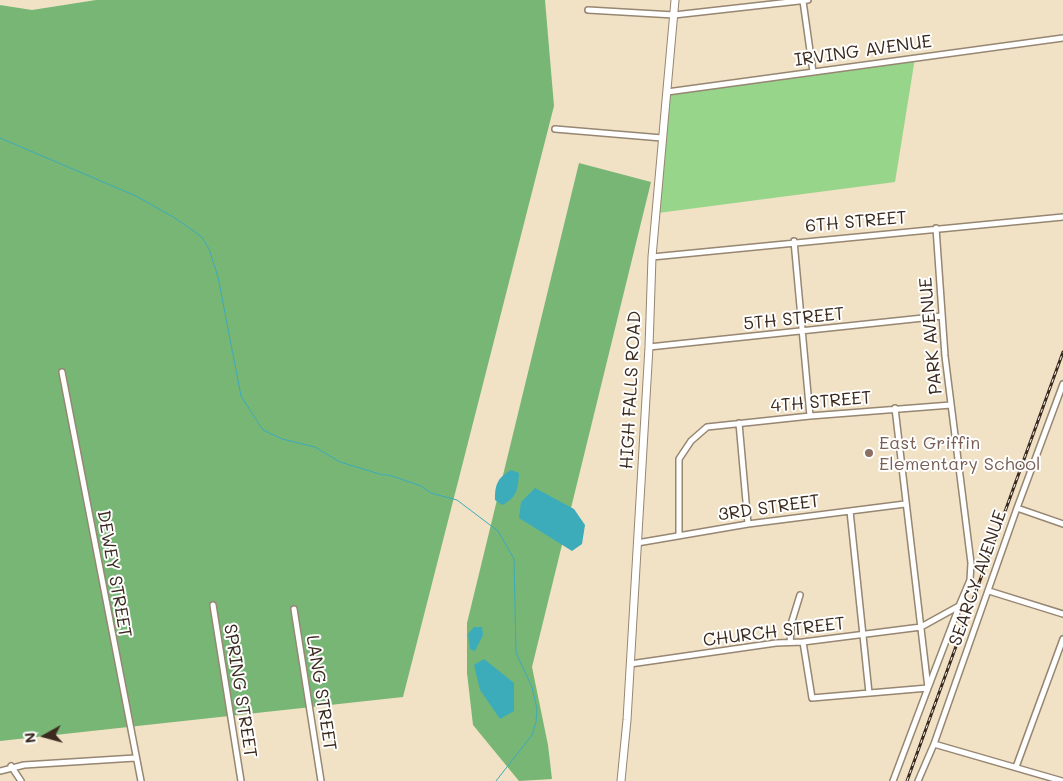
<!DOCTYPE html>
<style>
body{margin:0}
#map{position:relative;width:1063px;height:781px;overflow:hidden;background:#f1e2c5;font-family:Mali,sans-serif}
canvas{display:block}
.north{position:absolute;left:20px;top:711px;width:50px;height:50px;-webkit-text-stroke:4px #fff;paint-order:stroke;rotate:263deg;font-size:14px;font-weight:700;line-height:20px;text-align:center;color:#3b2a1e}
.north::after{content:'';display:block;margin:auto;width:18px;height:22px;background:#3b2a1e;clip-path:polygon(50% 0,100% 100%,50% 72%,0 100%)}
</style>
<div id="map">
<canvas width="1063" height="781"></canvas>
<div class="north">N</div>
</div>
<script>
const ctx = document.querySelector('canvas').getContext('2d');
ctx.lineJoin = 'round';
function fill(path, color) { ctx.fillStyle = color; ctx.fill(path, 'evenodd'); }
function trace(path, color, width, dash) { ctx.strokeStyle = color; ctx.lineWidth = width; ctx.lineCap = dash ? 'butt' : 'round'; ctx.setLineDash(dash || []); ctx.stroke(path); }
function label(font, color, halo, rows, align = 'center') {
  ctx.font = font + ' Mali,sans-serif'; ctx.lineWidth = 4; ctx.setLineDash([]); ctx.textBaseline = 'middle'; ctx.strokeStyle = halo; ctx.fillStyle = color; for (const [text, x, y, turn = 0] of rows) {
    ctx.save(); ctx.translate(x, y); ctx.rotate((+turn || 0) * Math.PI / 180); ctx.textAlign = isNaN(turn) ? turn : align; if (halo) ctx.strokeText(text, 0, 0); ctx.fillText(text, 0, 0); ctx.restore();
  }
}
fill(new Path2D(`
 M915,58L895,182L658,213L668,92Z`), '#96d58a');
fill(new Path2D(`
 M96,0H545L554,106L403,697L0,741V5L32,10Z
 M579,163L651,182L532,667L548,745L552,779L519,781L473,725L467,673V623Z`), '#78b676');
fill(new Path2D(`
 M511,470L519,473C518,489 517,498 502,505L495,500C495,485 497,478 511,470Z
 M535,488L574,509L585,525L582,544L572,551L519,518L521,502Z
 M474,627H482L483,635L475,651L470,649L468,634Z
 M484,659L514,683V711L500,719L480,690L474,665Z`), '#3cabba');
trace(new Path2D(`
 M0,138L136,196L175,218L202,237L209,249L218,277L241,396L263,430L282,439L315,447L340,462L383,475H389L421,486L431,493L457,500L498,531L514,559L516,653L532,687L537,709L536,722L532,735L496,781`), '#3cabba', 1);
const street = new Path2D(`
 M803,1L813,72
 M588,10L674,15L808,0
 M667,92L1063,38
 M555,129L662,138
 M794,241L810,416
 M652,257L1063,217
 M649,347L942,316
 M62,372L141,781
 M739,423L748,524
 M1017,508L1063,524
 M850,511L869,693
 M679,536V459L691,441L707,427L810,416L951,405
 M637,543L748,524L905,504
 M989,591L1063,614
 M213,605L241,781
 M294,609L321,781
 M790,642L792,621L800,595
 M803,642L812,698L928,688L959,607
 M630,664L776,643L803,642L921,627L959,606L970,580L971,563L945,356L936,228
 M934,744L1062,781
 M11,766L21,781
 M1016,767L1063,639
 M0,771L24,765L135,758
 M893,781L928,688L895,408
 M918,781L934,744L1017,508L1063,384`);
const secondary = new Path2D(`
 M621,781L627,720L649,347L652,257L675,0`);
trace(street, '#968672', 8);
trace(secondary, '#968672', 9);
trace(street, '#fff', 5);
trace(secondary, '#fff', 7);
const rail = new Path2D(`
 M907,781L1063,352`);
trace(rail, '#3b2a1e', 3);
trace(rail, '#fff', 1, [4]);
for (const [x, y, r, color] of [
 [869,453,5,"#8d6e63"]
]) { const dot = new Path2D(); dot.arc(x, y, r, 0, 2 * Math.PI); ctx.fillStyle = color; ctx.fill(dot); trace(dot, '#fff', 2); }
label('18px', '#3b2a1e', '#fff', [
 ["IRVING AVENUE",863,51,-8],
 ["6TH STREET",856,222,-5],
 ["5TH STREET",794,319,-6],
 ["PARK AVENUE",931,336,-95],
 ["HIGH FALLS ROAD",631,390,-87],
 ["4TH STREET",821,402,-5],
 ["3RD STREET",769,508,-8],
 ["DEWEY STREET",114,574,80],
 ["SEARCY AVENUE",978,578,-71],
 ["CHURCH STREET",774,632,-7],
 ["SPRING STREET",240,691,81],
 ["LANG STREET",321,693,81]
]);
label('18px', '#785e54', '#fff', [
 ["East Griffin",879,443],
 ["Elementary School",879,464]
], 'left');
</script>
